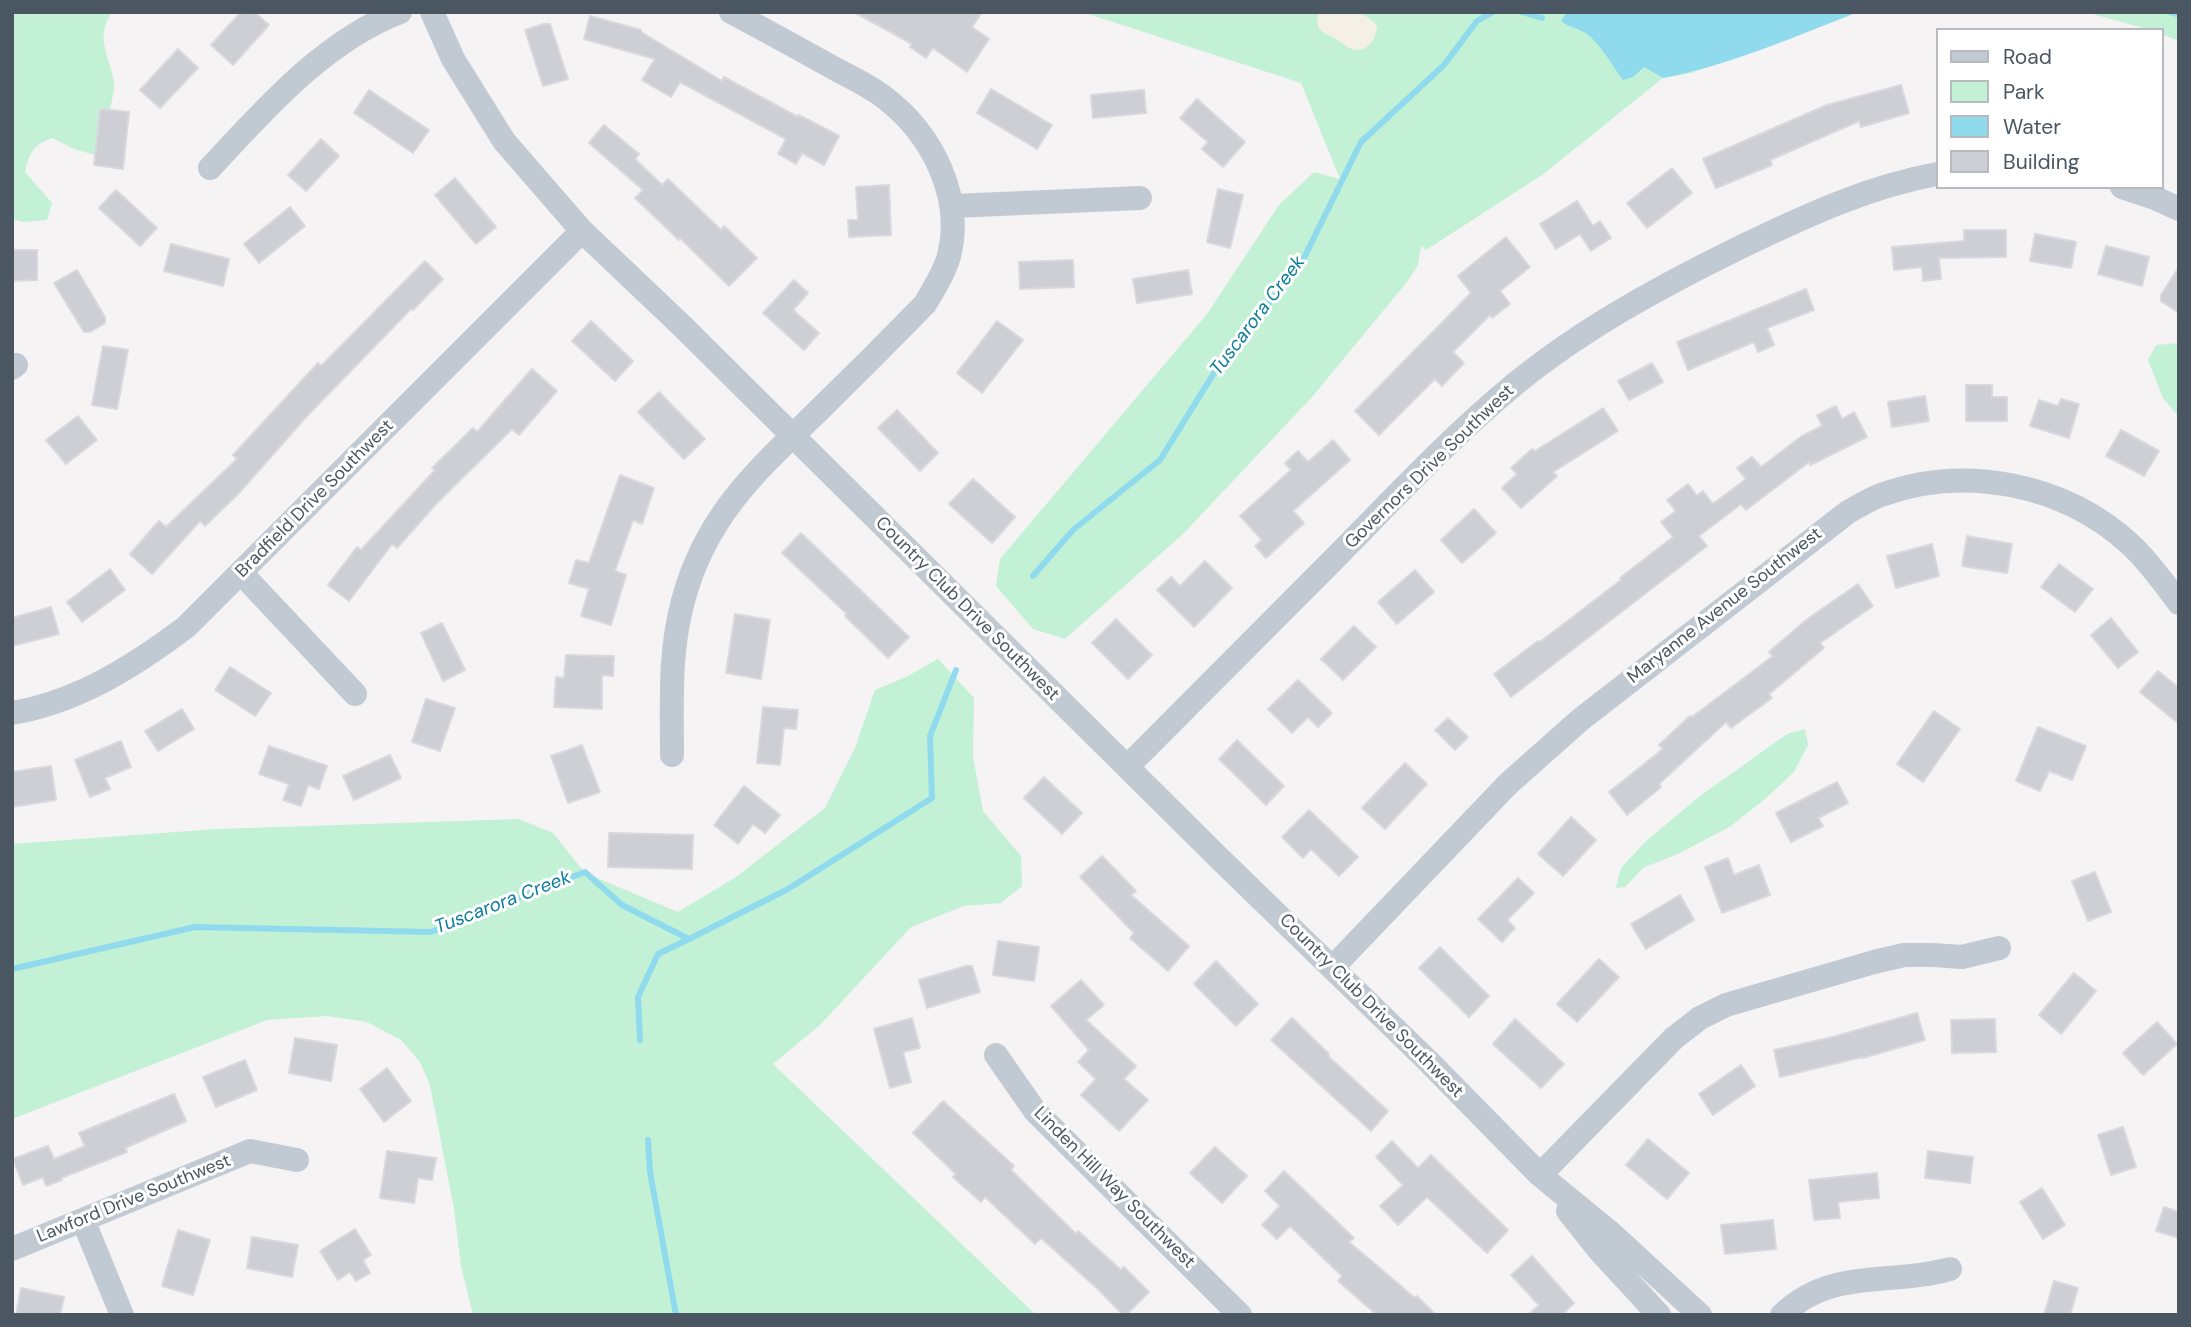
<!DOCTYPE html>
<style>
body{margin:0}
#map{position:relative;width:2191px;height:1327px;overflow:hidden;background:#f5f3f3;font-family:"DM Sans",sans-serif}
canvas{display:block}
.frame{position:absolute;inset:0;border:14px solid #4a5661;pointer-events:none}
.legend{position:absolute;left:1936px;top:28px;width:228px;height:161px;box-sizing:border-box;background:#fff;border:2px solid #b7bbc0;margin:0;padding:9px 12px;list-style:none;font-size:21px;color:#4a5661}
.legend li{display:flex;align-items:center;gap:14px;height:35px}
.legend b{width:35px;border:2px solid #b7bbc0}
</style>
<div id="map">
<canvas width="2191" height="1327"></canvas>
<div class="frame"></div>
<ul class="legend">
<li><b style="height:9px;background:#c1cad2"></b>Road</li>
<li><b style="height:19px;background:#c3f1d5"></b>Park</li>
<li><b style="height:19px;background:#90daee"></b>Water</li>
<li><b style="height:19px;background:#cdcfd5"></b>Building</li>
</ul>
</div>
<script>
const ctx = document.querySelector('canvas').getContext('2d');
ctx.lineJoin = 'round';
function fill(path, color) { ctx.fillStyle = color; ctx.fill(path, 'evenodd'); }
function trace(path, color, width, dash) { ctx.strokeStyle = color; ctx.lineWidth = width; ctx.lineCap = dash ? 'butt' : 'round'; ctx.setLineDash(dash || []); ctx.stroke(path); }
function label(font, color, halo, rows, align = 'center') {
  ctx.font = font + ' "DM Sans",sans-serif'; ctx.lineWidth = 6; ctx.setLineDash([]); ctx.textBaseline = 'middle'; ctx.strokeStyle = halo; ctx.fillStyle = color; for (const [text, x, y, turn = 0] of rows) {
    ctx.save(); ctx.translate(x, y); ctx.rotate((+turn || 0) * Math.PI / 180); ctx.textAlign = isNaN(turn) ? turn : align; if (halo) ctx.strokeText(text, 0, 0); ctx.fillText(text, 0, 0); ctx.restore();
  }
}
fill(new Path2D(`
 M12,12H112C96,35 107,53 113,76C116,87 112,99 110,110L100,109L95,155L74,149L52,138C33,145 30,152 25,172L52,203L47,220L23,222L12,219Z
 M1082,12H1858L1770,46L1691,73L1663,78L1542,175L1426,250L1421,246L1418,265L1407,282L1312,397L1184,533L1065,639L1033,629L996,586L1000,559L1207,314L1279,205L1314,172L1340,179L1301,83Z
 M2085,12H2179V41L2161,34V30H2151Z
 M2179,343V417L2163,398L2148,360L2156,345Z
 M938,659L974,698L973,757L983,811L1021,856L1022,886L1001,903L964,906L911,927L821,1024L773,1064L1036,1315H473L461,1266L454,1209L430,1085L420,1062L401,1040L367,1022L327,1016L267,1020L12,1119V844L217,829L519,819L553,833L585,873L678,912L736,877L825,808L855,748L875,690L906,677Z
 M1805,729L1808,745L1794,772L1766,798L1731,826L1680,853L1643,868L1625,887L1616,888L1621,868L1645,842L1700,796L1787,734Z`), '#c3f1d5');
fill(new Path2D(`
 M1319,12C1336,12 1368,8 1377,27C1375,44 1364,55 1347,47C1342,44 1338,40 1333,37C1329,35 1322,33 1319,28C1316,23 1317,18 1319,12Z`), '#f5f0e5');
fill(new Path2D(`
 M1567,12H1858C1794,37 1730,65 1663,78L1644,67L1633,77L1623,80C1611,64 1602,46 1587,34C1579,28 1569,28 1561,21Z`), '#90daee');
trace(new Path2D(`
 M1522,12L1542,18
 M2170,12L2179,15
 M1033,576L1073,530L1160,460L1219,365L1303,260L1361,142L1444,65L1477,21L1493,12
 M12,969L195,927L431,932L585,872L622,905L689,939L788,889L932,798L930,736L956,670
 M640,1040L638,997L658,954L689,939
 M648,1140L650,1172L676,1315`), '#90daee', 6);
const building = new Path2D(`
 M241,12H254L269,25L233,65L211,45Z
 M854,12H982L972,27L989,39L967,72L933,48L926,58L910,47L912,44Z
 M590,16L641,30V32L722,81L724,77L798,117L799,115L839,136L824,165L802,153L796,164L778,154L786,139L680,82L671,97L642,80L655,59L584,39Z
 M544,24H550L568,79L543,86L525,30Z
 M178,49L198,68L160,108L140,90Z
 M1901,85L1909,113L1861,127L1859,121L1770,160L1772,165L1716,188L1703,159L1827,105Z
 M991,89L1052,125L1037,149L977,113Z
 M369,90L429,130L413,153L354,113Z
 M1144,90L1146,113L1093,118L1091,95Z
 M1197,99L1245,142L1223,167L1202,149L1208,142L1180,118Z
 M100,109L129,112L123,169L94,165Z
 M604,125L639,154L635,159L662,185L668,179L721,230L724,226L757,258L729,286L680,238L679,240L635,198L643,190L589,143Z
 M321,139L339,156L306,191L288,175Z
 M1672,168L1692,193L1647,228L1627,203Z
 M455,178L496,227L476,244L435,195Z
 M889,185L891,235L849,237L848,220H858L856,187Z
 M1218,189L1243,195L1230,248L1207,242Z
 M116,190L157,228L140,246L99,208Z
 M1577,201L1593,226L1600,221L1611,238L1591,251L1580,234L1556,249L1540,224Z
 M290,207L305,226L259,263L244,244Z
 M1964,230H2006V257L1939,258L1941,279L1923,281L1922,267L1894,270L1892,247L1964,241Z
 M2035,234L2076,242L2071,268L2030,261Z
 M1506,237L1530,267L1500,291L1510,304L1492,318L1490,315L1453,352L1464,363L1442,386L1435,379L1379,435L1355,411L1471,293L1458,276Z
 M171,244L229,259L223,286L164,271Z
 M2106,246L2149,257L2142,286L2098,274Z
 M12,250H37V280L12,281Z
 M1073,260L1074,287L1020,289L1019,262Z
 M425,261L443,279L413,310L411,309L306,417L239,493L205,526L200,521L152,574L130,554L159,521L166,527L237,459L233,455L318,363L321,366Z
 M2179,267V313L2161,301V295Z
 M77,270L105,317V323L90,332H84L54,283Z
 M1188,270L1192,294L1137,303L1133,279Z
 M794,280L808,293L793,310L819,333L804,350L763,313Z
 M1806,289L1814,310L1767,328L1774,345L1758,352L1754,342L1688,370L1677,342Z
 M591,321L633,361L615,381L572,341Z
 M997,321L1023,340L982,393L957,373Z
 M103,346L128,350L117,409L92,405Z
 M1652,363L1663,382L1629,400L1618,381Z
 M532,369L557,391L519,435L512,429L435,505L397,548L392,544L349,601L328,585L357,547L361,550L435,470L432,468L473,428L477,432Z
 M1966,385H1992V397H2007V421H1966Z
 M659,392L705,439L684,459L638,412Z
 M1925,396L1929,421L1892,427L1888,402Z
 M2061,399L2079,404L2069,438L2030,426L2039,400L2058,406Z
 M1836,406L1842,419L1854,412L1867,437L1810,465L1809,462L1746,510L1741,504L1699,536L1707,546L1511,697L1494,674L1538,641L1540,642L1621,580L1620,578L1673,537L1661,522L1676,511L1667,500L1688,484L1697,496L1703,491L1713,504L1746,479L1737,468L1752,457L1761,467L1802,436L1822,426L1817,415Z
 M1603,408L1618,431L1553,472L1557,476L1521,508L1502,488L1517,474L1511,468L1532,449L1535,451Z
 M897,410L938,453L920,471L878,428Z
 M78,416L97,440L66,464L46,440Z
 M2121,430L2159,451L2144,476L2106,456Z
 M1333,440L1350,460L1293,511L1304,523L1266,558L1255,546L1262,540L1240,516L1291,470L1285,463L1298,451L1308,462Z
 M620,475L654,488L642,524L633,520L615,571L626,575L611,625L581,616L589,589L569,583L576,560L589,563Z
 M973,479L1015,517L992,543L949,504Z
 M1474,509L1496,533L1462,563L1441,540Z
 M801,533L909,637L888,658L845,616L847,614L782,553Z
 M1967,536L2012,544L2007,573L1962,566Z
 M1932,544L1939,576L1896,588L1887,556Z
 M1205,561L1232,588L1194,627L1157,590L1171,577L1180,586Z
 M2059,564L2093,589L2075,612L2041,587Z
 M110,569L125,590L82,622L67,602Z
 M1415,570L1434,592L1397,624L1378,602Z
 M1858,584L1873,606L1820,643L1824,648L1769,694L1772,698L1731,728L1726,722L1659,784L1661,787L1627,815L1609,792L1663,749L1659,745L1690,716L1692,717L1773,656L1769,652L1806,620Z
 M51,607L59,634L12,646V618Z
 M735,614L770,620L761,679L726,673Z
 M2111,618L2138,652L2118,668L2091,635Z
 M1116,619L1152,655L1128,679L1092,643Z
 M442,623L465,670L443,681L421,633Z
 M1354,626L1376,647L1343,680L1321,659Z
 M566,655L614,656L613,676L602,675V709L554,707L556,677L564,678Z
 M230,667L271,693L255,716L215,690Z
 M2158,671L2179,688V724L2140,692Z
 M1298,680L1332,713L1318,727L1308,717L1292,733L1268,709Z
 M426,699L455,708L440,751L412,742Z
 M763,707L798,710L796,729L784,728L780,765L757,763Z
 M182,709L194,729L158,751L145,731Z
 M1934,711L1960,729L1923,782L1897,764Z
 M1448,718L1468,737L1455,750L1435,730Z
 M2038,727L2086,746L2072,780L2049,771L2040,791L2016,781Z
 M1237,740L1284,786L1266,805L1219,759Z
 M121,741L131,767L105,778L110,789L90,797L75,760Z
 M582,745L600,792L568,803L551,756Z
 M269,746L327,766L319,789L308,785L301,806L283,800L289,784L259,774Z
 M390,755L401,778L354,800L343,776Z
 M1405,763L1427,784L1385,829L1362,808Z
 M51,766L56,800L12,807V772Z
 M1044,777L1082,813L1062,834L1024,798Z
 M1837,782L1848,803L1818,818L1823,826L1791,842L1776,813Z
 M744,786L780,815L765,833L753,824L738,844L714,825Z
 M1309,810L1358,857L1339,876L1311,849L1303,858L1282,837Z
 M1571,817L1596,840L1563,876L1538,854Z
 M609,833L693,835L692,869L608,867Z
 M1102,856L1136,891L1131,895L1189,946L1168,971L1130,938L1134,933L1080,877Z
 M1728,858L1734,875L1759,865L1770,895L1722,913L1705,867Z
 M2095,872L2111,912L2088,921L2072,881Z
 M1518,878L1534,893L1507,920L1515,928L1502,942L1478,919Z
 M1680,895L1694,920L1646,949L1631,924Z
 M998,941L1039,947L1034,981L993,975Z
 M1440,947L1489,996L1469,1017L1419,968Z
 M1599,959L1619,977L1577,1022L1557,1004Z
 M1216,961L1258,1004L1236,1026L1194,984Z
 M966,966H972L980,992L927,1008L919,980Z
 M2074,973L2096,991L2061,1034L2039,1015Z
 M1081,980L1104,1005L1086,1020L1136,1066L1124,1079L1148,1100L1119,1131L1081,1095L1096,1079L1078,1062L1089,1050L1051,1006Z
 M1917,1013L1925,1040L1863,1058L1862,1057L1780,1077L1774,1050L1829,1038Z
 M912,1018L920,1048L903,1052L911,1082L890,1088L874,1029Z
 M1292,1018L1329,1054L1328,1056L1388,1111L1371,1131L1271,1040Z
 M1515,1019L1564,1064L1541,1088L1493,1044Z
 M1995,1019L1996,1052L1952,1053L1951,1020Z
 M2157,1022L2177,1044L2143,1075L2123,1053Z
 M295,1038L337,1045L331,1081L289,1073Z
 M245,1060L257,1090L216,1107L203,1077Z
 M1741,1065L1755,1086L1713,1115L1699,1094Z
 M387,1068L411,1101L384,1122L360,1089Z
 M174,1094L186,1121L125,1148L127,1152L61,1178L62,1180L46,1186L43,1177L23,1185L13,1159L48,1146L54,1159L85,1146L79,1133Z
 M943,1101L1014,1166L1011,1170L1076,1234L1078,1231L1121,1270L1124,1267L1149,1292L1126,1315H1123L1100,1291L1041,1238L1035,1244L985,1197L981,1202L953,1177L956,1174L913,1133Z
 M2123,1127L2136,1167L2111,1175L2098,1135Z
 M1648,1139L1689,1173L1667,1199L1626,1165Z
 M1392,1141L1418,1168L1431,1155L1508,1230L1487,1253L1427,1197L1398,1225L1380,1206L1403,1185L1376,1157Z
 M1215,1147L1247,1176L1222,1203L1190,1173Z
 M387,1151L436,1158L432,1180L418,1178L414,1203L380,1198Z
 M1928,1151L1973,1157L1970,1183L1925,1178Z
 M1284,1171L1354,1238L1349,1242L1415,1298L1417,1296L1436,1315H1377L1338,1281L1342,1276L1290,1226L1277,1239L1262,1225L1280,1206L1265,1191Z
 M1877,1173L1879,1198L1838,1202L1840,1218L1814,1220L1809,1180Z
 M2042,1188L2065,1225L2043,1239L2020,1202Z
 M2164,1207L2179,1212V1238L2156,1231Z
 M1773,1220L1776,1249L1725,1254L1721,1225Z
 M355,1229L371,1255L363,1260L370,1273L356,1281L350,1272L338,1280L320,1251Z
 M178,1230L210,1240L193,1295L162,1286Z
 M252,1237L298,1245L292,1277L247,1268Z
 M1532,1256L1574,1303L1562,1315H1528L1539,1305L1511,1275Z
 M2054,1281L2078,1288L2070,1315H2044Z
 M21,1288L64,1297L60,1315H16Z`);
fill(building, '#cdcfd5');
trace(building, '#d7d9de', 2);
trace(new Path2D(`
 M432,12L453,59L504,141L582,231L680,324L1221,860L1428,1061L1540,1175L1612,1234L1700,1315
 M210,168C264,110 324,41 400,12
 M2122,187L2155,198L2179,209
 M953,206L1140,198
 M12,368L16,365
 M242,574L355,694
 M12,713C78,702 134,666 186,627L582,231
 M672,755C672,703 669,652 683,601C705,517 756,471 816,413C853,377 889,341 925,304C934,289 944,273 949,256C964,197 932,134 885,98C871,87 854,79 839,71C803,51 767,31 731,12
 M1127,767C1198,696 1269,625 1340,553C1396,496 1452,436 1515,384C1586,326 1667,283 1749,243C1810,214 1871,186 1937,174
 M1333,967L1508,784L1580,720L1848,512C1859,506 1870,499 1881,495C1965,464 2065,484 2131,545C2149,562 2164,583 2179,603
 M996,1055L1035,1111L1240,1315
 M1540,1175L1674,1038L1700,1018L1726,1005L1874,962L1904,955H1933L1962,957L1999,948
 M1568,1211L1599,1250L1659,1315
 M83,1220L122,1315
 M12,1249L250,1151L297,1160
 M1782,1315C1832,1267 1890,1286 1950,1269`), '#c1cad2', 24);
label('18px', '#4a5661', '#fff', [
 ["Governors Drive Southwest",1430,467,-44],
 ["Bradfield Drive Southwest",315,499,-45],
 ["Maryanne Avenue Southwest",1725,606,-38],
 ["Country Club Drive Southwest",967,609,45],
 ["Country Club Drive Southwest",1371,1006,45],
 ["Linden Hill Way Southwest",1114,1188,45],
 ["Lawford Drive Southwest",134,1199,-22]
]);
label('italic 19px', '#0c7c9b', '#fff', [
 ["Tuscarora Creek",1258,316,-53],
 ["Tuscarora Creek",503,903,-21]
]);
</script>
